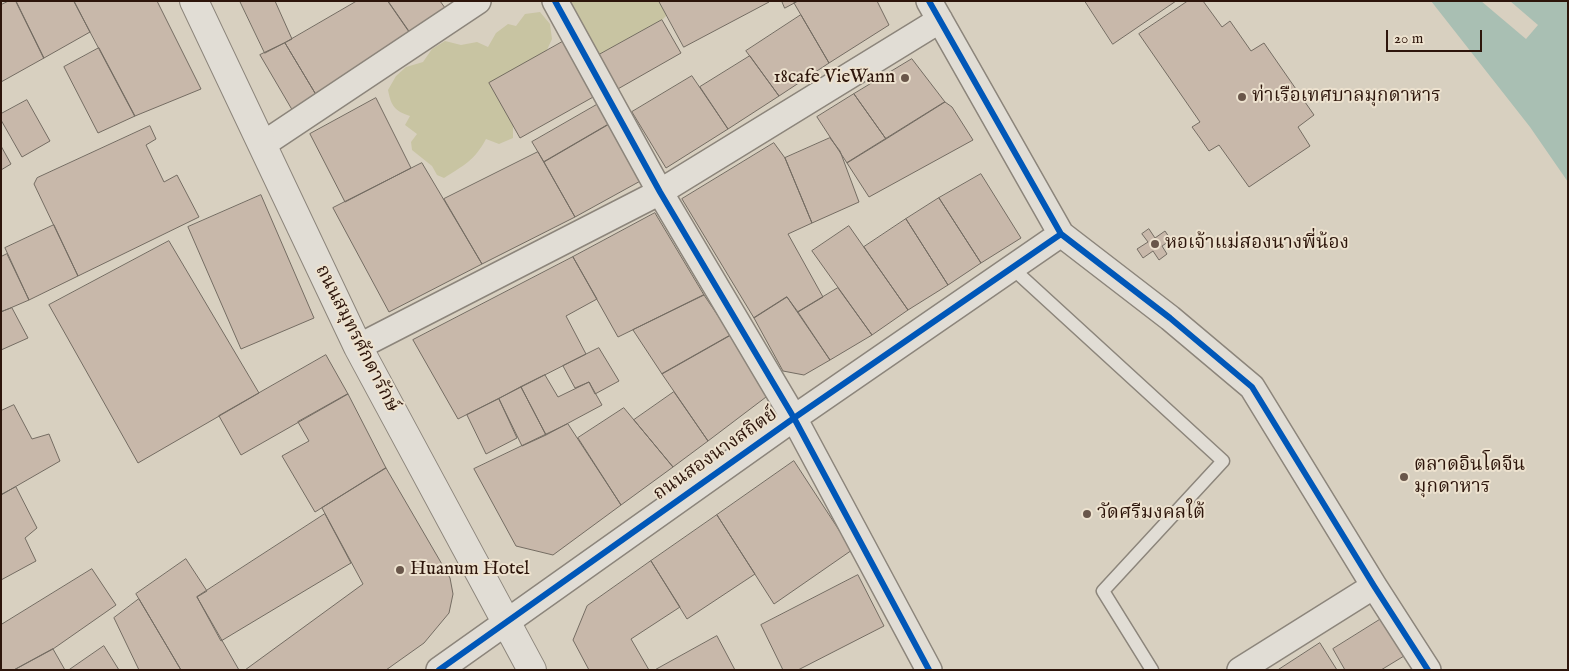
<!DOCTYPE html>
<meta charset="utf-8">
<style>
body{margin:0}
#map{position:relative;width:1569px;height:671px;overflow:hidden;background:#d8d0c0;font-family:"IM FELL English",serif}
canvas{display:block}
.frame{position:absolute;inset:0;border:2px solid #2d150b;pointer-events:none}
.scale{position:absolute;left:1386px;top:30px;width:96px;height:22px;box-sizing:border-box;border:2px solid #2d150b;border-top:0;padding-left:6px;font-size:15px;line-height:18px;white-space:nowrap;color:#2d150b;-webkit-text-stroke:4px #ede2cf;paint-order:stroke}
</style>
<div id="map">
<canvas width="1569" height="671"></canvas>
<div class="frame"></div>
<div class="scale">20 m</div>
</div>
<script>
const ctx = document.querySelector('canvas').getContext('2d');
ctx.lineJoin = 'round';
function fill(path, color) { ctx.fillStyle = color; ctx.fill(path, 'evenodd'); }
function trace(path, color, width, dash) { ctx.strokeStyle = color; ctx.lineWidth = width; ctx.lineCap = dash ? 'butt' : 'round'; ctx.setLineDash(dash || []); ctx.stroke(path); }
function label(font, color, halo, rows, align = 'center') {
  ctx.font = font + ' "IM FELL English","Noto Serif Thai",serif'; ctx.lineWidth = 4; ctx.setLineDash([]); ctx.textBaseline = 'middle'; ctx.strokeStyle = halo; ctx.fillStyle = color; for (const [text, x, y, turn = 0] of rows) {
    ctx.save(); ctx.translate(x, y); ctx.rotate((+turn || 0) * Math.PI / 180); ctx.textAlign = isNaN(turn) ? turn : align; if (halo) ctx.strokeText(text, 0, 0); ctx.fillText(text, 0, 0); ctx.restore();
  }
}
fill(new Path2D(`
 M567,1H659L667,15L662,20L597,56Z
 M540,12L550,24L552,39L513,124V138L499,144L486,139C475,160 463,166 444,178L437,175L432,166L412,150L411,142L417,134L405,125L410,116C394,111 391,105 388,90L396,76L406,67L423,62L432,49L445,41L461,45L477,42L488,47L496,33L508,24L516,26L525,14Z`), '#c8c4a2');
fill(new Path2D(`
 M1431,1H1568V182L1530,127Z`), '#a9bfb3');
fill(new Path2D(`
 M1481,1H1510L1538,25L1526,39Z`), '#d8d0c0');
const building = new Path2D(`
 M9,1H16L44,58L1,82V5Z
 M16,1H74L90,32L44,58Z
 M74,1H157L201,89L135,116Z
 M240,1H275L292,39L265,53Z
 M357,1H388L413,37L318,98L285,43Z
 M388,1H440L448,12L413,37Z
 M659,1H769V2L684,47Z
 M782,1H798L785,8Z
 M798,1H877L889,25L829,63L794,3Z
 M1085,1H1176L1113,44Z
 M1188,1H1203L1222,27L1230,21L1251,51L1264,43L1314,115L1298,127L1310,146L1249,187L1219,145L1209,151L1200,138L1192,127L1200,122L1139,34Z
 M801,15L829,63L779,96L746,51Z
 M662,20L681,53L616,90L597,56Z
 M564,41L595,96L520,138L489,83Z
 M285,43L318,98L294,113L260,55Z
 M99,48L135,116L98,133L64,67Z
 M750,56L779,96L728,129L700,87Z
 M912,59L945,102L886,139L854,94Z
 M692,76L728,129L666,168L632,112Z
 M854,94L886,139L847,163L817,117Z
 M376,98L411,168L345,202L310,134Z
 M27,100L50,141L22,157L1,120V114Z
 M945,102L952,107L973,140L869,197L847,163Z
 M600,103L611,123L544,162L532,142Z
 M611,123L644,179L575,217L544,162Z
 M150,126L156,139L146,145L164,182L177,175L199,217L78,276L34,184L37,178Z
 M830,138L840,151L859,202L812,223L785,158Z
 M774,143L785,158L812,223L788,234L823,297L798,312L787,297L754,318L682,199Z
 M1,146L11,164L1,170Z
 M538,152L575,217L482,264L444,199Z
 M422,163L482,264L389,312L333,208Z
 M981,174L1021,238L981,263L939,198Z
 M261,195L314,318L241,349L188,227Z
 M939,198L981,263L948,285L906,219Z
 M655,213L704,295L618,337L573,257Z
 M906,219L948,285L908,310L864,247Z
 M54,225L78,276L29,300L5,248Z
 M849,226L908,310L872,335L812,251Z
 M1149,229L1155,238L1165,231L1171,240L1162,246L1167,254L1159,260L1153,251L1143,258L1137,249L1148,242L1142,234Z
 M169,241L259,393L138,463L49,305Z
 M7,254L29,300L1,312V257Z
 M573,257L597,299L566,316L586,354L458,419L413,340Z
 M838,288L872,335L830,360L798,312Z
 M704,295L731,335L662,374L633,330Z
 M787,297L830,360L804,375L783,371L754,318Z
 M12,308L28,338L1,350V312Z
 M731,335L770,394L708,441L662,374Z
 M599,348L619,381L595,394L589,382L575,388L563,366Z
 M326,355L348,394L241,455L219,416Z
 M545,375L558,397L589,382L602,405L546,435L521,387Z
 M521,387L546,435L522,446L499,399Z
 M674,392L708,441L673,467L634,420Z
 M348,394L386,468L315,512L282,456L309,441L298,422Z
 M499,399L517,438L486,454L467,415Z
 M14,405L32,439L49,434L60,461L1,495V411Z
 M624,408L673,467L621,505L578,438Z
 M568,424L621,505L553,555L516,546L474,469Z
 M794,461L852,550L774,604L717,515Z
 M386,468L450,578L453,594L449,613L424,643L386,670H245L363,584L322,508Z
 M16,487L37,528L25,538L36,561L1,580V495Z
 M325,514L351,563L221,641L197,597Z
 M717,515L755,574L687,619L651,561Z
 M186,559L207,591L197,597L239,670H181L136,594Z
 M651,561L680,607L631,639L649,670H589L573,640L587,606Z
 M92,569L116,605L53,649L14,670H1V625Z
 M858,575L884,626L798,670H783L761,625Z
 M139,599L181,670H139L114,618Z
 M1381,619L1404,656L1381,670H1345L1333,649Z
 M717,636L735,670H655Z
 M1320,643L1337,670H1278Z
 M104,646L119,670H69Z
 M53,649L65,670H14Z`);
fill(building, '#c8b8aa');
trace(building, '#746c62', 1);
const service = new Path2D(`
 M1011,267L1223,461L1103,591L1152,670`);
const minor = new Path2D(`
 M555,1L660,192L794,418L929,670
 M929,1L1061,234L1170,318L1252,387L1374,586L1428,670
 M262,145L478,1
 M358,347L660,192L940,20
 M439,670L794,418L1061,234
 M1240,670L1374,586`);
const tertiary = new Path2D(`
 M194,1L358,347L532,670`);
trace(service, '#8c857b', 15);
trace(minor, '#8c857b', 28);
trace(tertiary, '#8c857b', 30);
trace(service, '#e1ddd5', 12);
trace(minor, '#e1ddd5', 25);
trace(tertiary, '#e1ddd5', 28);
trace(new Path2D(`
 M555,1L660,192L794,418L929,670
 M929,1L1061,234L1170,318L1252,387L1374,586L1428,670
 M439,670L794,418L1061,234`), '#0057b8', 6);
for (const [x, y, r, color] of [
 [905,78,5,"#69564a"],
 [1242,97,5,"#69564a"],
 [1155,244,5,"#69564a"],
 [1404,477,5,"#69564a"],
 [1087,514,5,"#69564a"],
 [400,570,5,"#69564a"]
]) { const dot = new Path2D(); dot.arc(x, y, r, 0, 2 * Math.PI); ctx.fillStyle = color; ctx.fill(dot); trace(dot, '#ede2cf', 2); }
label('19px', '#2d150b', '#ede2cf', [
 ["18cafe VieWann",895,78,"right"],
 ["ท่าเรือเทศบาลมุกดาหาร",1252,97],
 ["หอเจ้าแม่สองนางพี่น้อง",1165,244],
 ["ตลาดอินโดจีน",1414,466],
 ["มุกดาหาร",1414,488],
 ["วัดศรีมงคลใต้",1097,514],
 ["Huanum Hotel",410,570]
], 'left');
label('19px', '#2d150b', '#ede2cf', [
 ["ถนนสมุทรศักดารักษ์",356,339,63],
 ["ถนนสองนางสถิตย์",716,455,-35]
]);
</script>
